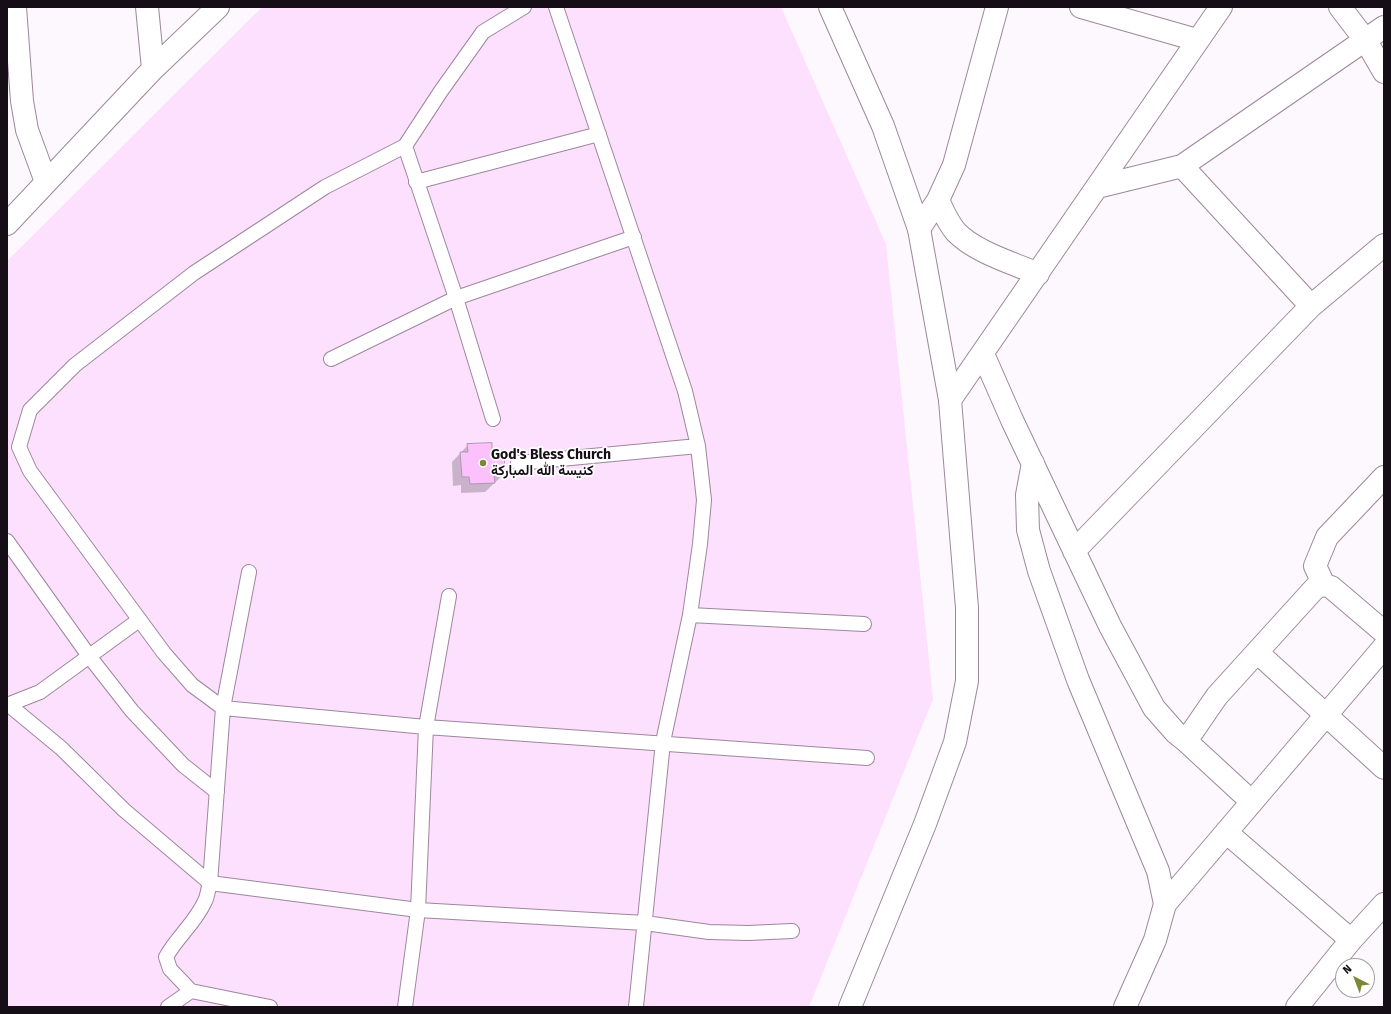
<!DOCTYPE html>
<meta charset="utf-8">
<style>
body{margin:0}
#map{position:relative;width:1391px;height:1014px;overflow:hidden;background:#fdf8fd;font-family:"Fira Sans",sans-serif}
canvas{display:block}
.frame{position:absolute;inset:0;border:8px solid #160e16;pointer-events:none}
.north{position:absolute;left:1335px;top:958px;width:40px;height:40px;box-sizing:border-box;background:#fff;border:1px solid #a29fa2;border-radius:50%;rotate:318deg;font-size:11px;font-weight:700;line-height:16px;text-align:center;color:#160e16}
.north::after{content:'';display:block;margin:auto;width:14px;height:18px;background:#7c8835;clip-path:polygon(50% 0,100% 100%,50% 72%,0 100%)}
</style>
<div id="map">
<canvas width="1391" height="1014"></canvas>
<div class="frame"></div>
<div class="north">N</div>
</div>
<script>
const ctx = document.querySelector('canvas').getContext('2d');
ctx.lineJoin = 'round';
function fill(path, color) { ctx.fillStyle = color; ctx.fill(path, 'evenodd'); }
function trace(path, color, width, dash) { ctx.strokeStyle = color; ctx.lineWidth = width; ctx.lineCap = dash ? 'butt' : 'round'; ctx.setLineDash(dash || []); ctx.stroke(path); }
function label(font, color, halo, rows, align = 'center') {
  ctx.font = font + ' "Fira Sans",Vazirmatn,sans-serif'; ctx.lineWidth = 3.5; ctx.setLineDash([]); ctx.textBaseline = 'middle'; ctx.strokeStyle = halo; ctx.fillStyle = color; for (const [text, x, y, turn = 0] of rows) {
    ctx.save(); ctx.translate(x, y); ctx.rotate((+turn || 0) * Math.PI / 180); ctx.textAlign = isNaN(turn) ? turn : align; if (halo) ctx.strokeText(text, 0, 0); ctx.fillText(text, 0, 0); ctx.restore();
  }
}
fill(new Path2D(`
 M262,7H781L886,244L933,699L809,1007H7V261Z`), '#fde0fd');
fill(new Path2D(`
 M468,445L492,452L504,474L485,492L461,493V485L453,486L452,462Z`), '#0003');
const building = new Path2D(`
 M492,443V451L504,450L505,474L494,475L495,483L470,484L469,477H462L460,452H468L467,444Z`);
fill(building, '#fcc1fc');
trace(building, '#af99af', 1);
const service = new Path2D(`
 M524,7L483,32L441,91L405,146L325,187L194,273L75,365L30,410L19,447L30,471L164,653L192,685L223,708L426,727L867,758
 M556,7L685,391L698,446L704,500L700,544L690,615L663,742L636,1007
 M405,146L456,298L493,419
 M416,182L599,134
 M331,359L456,298L634,237
 M518,463L698,446
 M7,541L89,656L132,711L183,765L217,792
 M249,572L223,708L210,883C208,888 208,895 205,901C196,922 177,937 166,957L170,969L191,991L270,1007
 M690,615L864,624
 M7,705L40,692L139,620
 M9,705L61,748L124,810L210,883L418,910L645,923L709,932L748,933L792,931
 M168,1007L191,991
 M405,1007L418,910L426,727L449,596`);
const minor = new Path2D(`
 M15,7L22,101L27,130L46,182
 M147,7L153,69
 M1081,7L1197,40
 M1340,7L1366,41L1384,72
 M1182,166L1311,306
 M1097,187L1182,166L1384,27
 M938,200C943,211 948,223 956,232C975,252 1013,263 1038,274
 M7,224L153,69L218,7
 M919,229L938,200L954,165L997,7
 M983,354L1012,420L1110,626L1154,708L1176,733L1186,741
 M950,400L1221,7
 M1033,463L1027,495L1028,530L1039,571L1078,680L1158,871L1165,904L1155,940L1125,1007
 M1074,551L1311,306L1384,245
 M1324,585L1315,566L1327,537L1384,477
 M1258,653L1384,768
 M1252,802L1186,741L1217,696L1316,587L1324,585L1331,587L1384,632
 M1226,832L1351,940
 M1165,904L1384,647
 M1297,1007L1351,940L1384,904`);
const tertiary = new Path2D(`
 M830,7L883,126L919,229L950,400L967,608V681L955,742L925,824L850,1007`);
trace(service, '#9d879c', 16);
trace(minor, '#9d879c', 24);
trace(tertiary, '#9d879c', 24);
trace(service, '#fff', 14);
trace(minor, '#fff', 22);
trace(tertiary, '#fff', 22);
for (const [x, y, r, color] of [
 [483,463,4,"#7c8835"]
]) { const dot = new Path2D(); dot.arc(x, y, r, 0, 2 * Math.PI); ctx.fillStyle = color; ctx.fill(dot); trace(dot, '#fff', 1.5); }
label('bold 14px', '#160e16', '#fff', [
 ["God's Bless Church",491,455],
 ["كنيسة الله المباركة",491,471]
], 'left');
</script>
